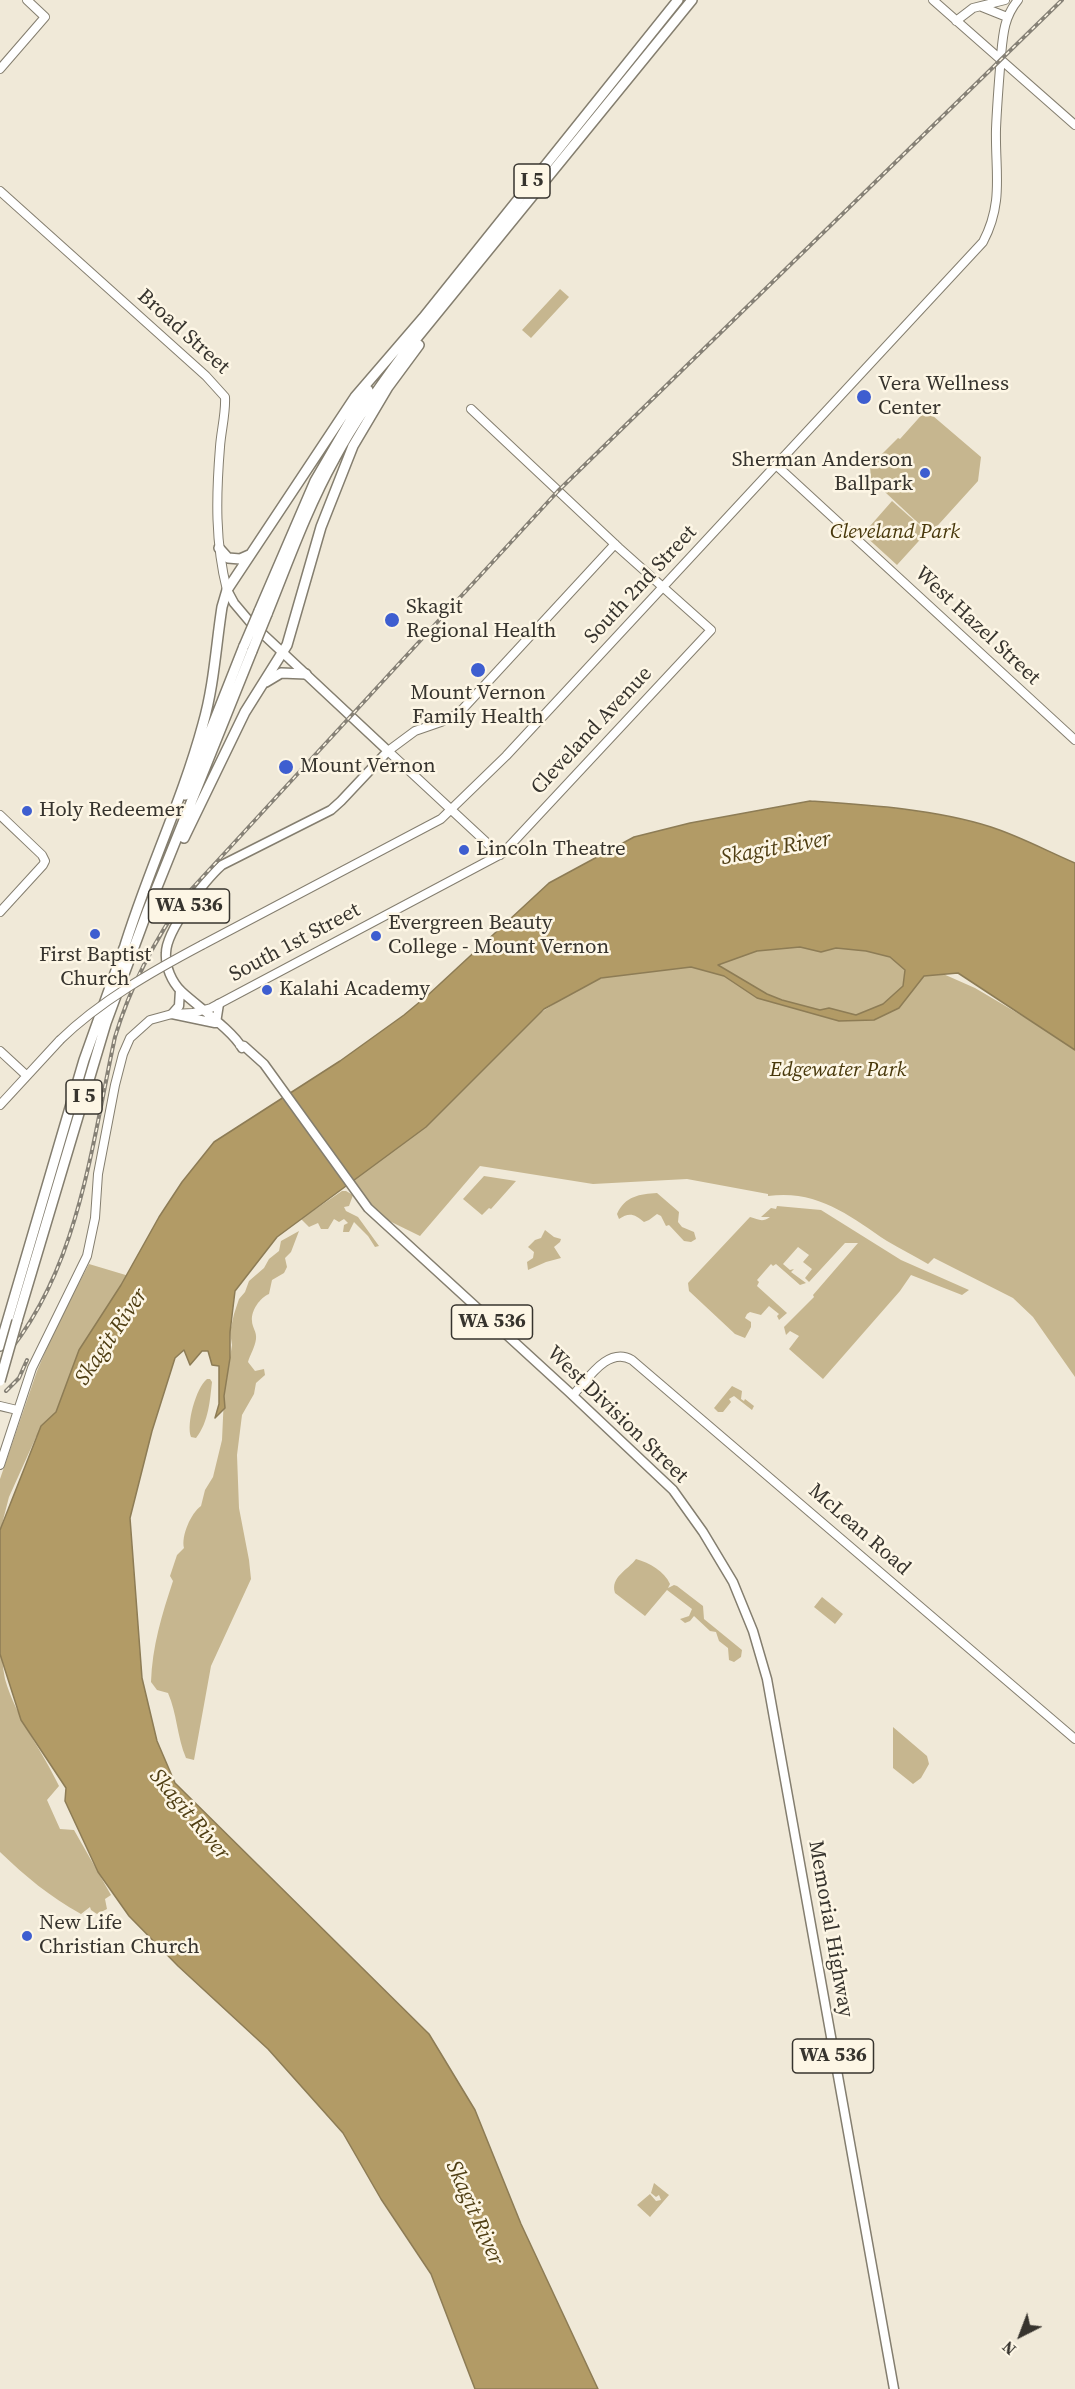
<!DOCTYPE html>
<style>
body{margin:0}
#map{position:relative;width:1075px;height:2389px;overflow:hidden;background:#f0e9d8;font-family:"Source Serif 4",serif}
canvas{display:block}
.north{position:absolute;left:991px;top:2305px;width:60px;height:60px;-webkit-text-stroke:4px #fdf6e5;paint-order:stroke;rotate:222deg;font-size:16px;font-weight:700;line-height:24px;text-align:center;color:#37342e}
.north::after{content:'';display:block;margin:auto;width:21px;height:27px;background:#37342e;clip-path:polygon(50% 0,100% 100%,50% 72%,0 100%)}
</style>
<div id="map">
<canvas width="1075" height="2389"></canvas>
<div class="north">N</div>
</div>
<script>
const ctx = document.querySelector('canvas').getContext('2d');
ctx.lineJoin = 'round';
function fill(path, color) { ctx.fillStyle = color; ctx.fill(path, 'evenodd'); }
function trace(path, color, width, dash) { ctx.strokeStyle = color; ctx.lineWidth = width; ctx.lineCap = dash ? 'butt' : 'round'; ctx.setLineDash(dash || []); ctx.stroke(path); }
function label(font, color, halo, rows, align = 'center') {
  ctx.font = font + ' "Source Serif 4",serif'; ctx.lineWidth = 5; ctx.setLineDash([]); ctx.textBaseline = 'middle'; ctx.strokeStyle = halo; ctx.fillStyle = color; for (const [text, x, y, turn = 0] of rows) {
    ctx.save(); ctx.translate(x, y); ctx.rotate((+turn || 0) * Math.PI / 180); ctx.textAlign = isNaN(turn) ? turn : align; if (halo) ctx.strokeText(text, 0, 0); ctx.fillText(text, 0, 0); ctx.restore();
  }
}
fill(new Path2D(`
 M560,289L569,297L531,338L522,330Z
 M926,410L981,457L978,481L930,534L871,479L870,466L898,438L900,439Z
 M892,501L927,532L897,565L863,534Z
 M873,943L975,988L1075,1047V1377L1033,1317L1013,1298L934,1258L928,1264C915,1256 900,1249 887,1241C850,1216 817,1189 768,1196V1194L687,1179L593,1184L480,1166L420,1236L373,1213L348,1184L426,1127L524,1023L589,982L693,951Z
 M484,1176L516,1181L491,1209L489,1208L482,1215L463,1199Z
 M342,1191H346L353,1195L349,1206L344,1207L346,1211L358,1217L379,1246L375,1247L368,1236L354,1222L349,1232H343L344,1225L348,1223L344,1219L339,1222L334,1219L328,1229H321L318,1223L309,1227L301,1219Z
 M657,1193L679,1212L678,1222L682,1227L694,1232L696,1239L691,1242L684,1241L669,1225L666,1226L661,1216L657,1214L649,1220L644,1222C635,1214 629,1212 619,1219L617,1214C625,1196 640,1194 657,1193Z
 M777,1206L821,1210L901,1260L969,1290L962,1295L911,1275L900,1291L823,1379L789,1349L799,1336L790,1331L786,1335L784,1327L814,1297L813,1295L858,1243H845L809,1282L805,1278L812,1269L803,1262L809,1255L798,1247L783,1264L790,1270L794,1269L791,1272L806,1283L800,1285L776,1264L773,1266L771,1264L757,1280L759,1282L757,1286L787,1313L779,1320L777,1316L779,1314L769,1306L761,1315L750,1312L747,1314L745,1318L751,1322V1327L745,1338L735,1334L689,1291L688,1283L750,1217C758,1219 762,1223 770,1217H761L771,1208L776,1209Z
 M545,1230L554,1237L561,1239L560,1242L554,1247L561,1258L546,1262L528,1270L527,1262L533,1258L534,1252L528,1247L535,1240L541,1238Z
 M299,1231L291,1252L285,1258L287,1267L284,1273L272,1280L269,1294C260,1298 251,1310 252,1321C252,1327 257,1332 256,1339C255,1347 250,1355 248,1362L255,1371L264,1369L265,1375L256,1383L254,1394L242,1415L237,1455L239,1508L249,1560L251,1579L211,1666L194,1760L186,1758C177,1737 177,1713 168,1693L157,1690L151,1682C152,1647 162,1614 173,1581L170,1576L177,1555L184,1548C181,1536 191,1513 201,1506L205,1490L213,1477L222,1440L224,1396L232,1345L230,1332L234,1314L239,1299L245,1292L249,1281L264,1268L269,1259L279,1251L281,1241Z
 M89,1264L129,1276L63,1407L36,1437L9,1497L0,1532V1541V1479L37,1371L58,1322Z
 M207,1379H210L212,1382C210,1399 209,1422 196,1438L191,1437C186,1424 196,1388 207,1379Z
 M732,1386L742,1391L741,1399L744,1401L745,1399L754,1406L752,1410L734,1396L729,1399L731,1402L723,1412H718L714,1408Z
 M636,1559C650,1563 664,1571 670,1584L668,1588L674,1585L677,1586L703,1606L704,1619L742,1650L741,1657L734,1662L729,1660L728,1648L719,1641L716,1632L710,1631L694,1616L690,1621L685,1623L680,1619L689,1616L692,1609L667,1590L645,1616L615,1593C610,1577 628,1570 636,1559Z
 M822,1597L843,1614L835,1624L814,1607Z
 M0,1601C1,1626 0,1655 5,1679C16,1718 42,1750 59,1786L47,1800L60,1829L74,1830L111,1895L105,1899L107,1909L97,1914L91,1910L90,1907L81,1914C49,1896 26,1877 0,1852Z
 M893,1727L927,1756L929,1764L921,1778L913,1784L893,1768Z
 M654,2183L669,2195L650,2217L637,2205L650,2194L656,2201L661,2200L659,2195L656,2197L651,2193Z`), '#c6b68f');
const water = new Path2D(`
 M810,801C869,805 934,809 991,827C1019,836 1047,851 1075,863V1050L958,973L924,976L899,1008L874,1020L839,1021L757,998L724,976L691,967L601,978L544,1009L426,1127L277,1237L235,1291L230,1332V1358L224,1396L225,1408L215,1418L219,1404V1366L212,1365L208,1351H202L190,1365L184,1350L175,1358L152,1431L130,1518L142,1678L157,1741L175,1783L429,2034L475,2110L521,2224L598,2389H475L431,2274L381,2199L343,2133L268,2049L178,1966L129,1916L98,1872L65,1801L66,1788L21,1720L0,1654V1530L41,1426L56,1412L79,1350L121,1285L159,1217L182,1182L214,1142L340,1061L404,1015L428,995L549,883L634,837L690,823ZM800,947L821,952L836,948L866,951L890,957L905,970L903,986L883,1004L856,1015L829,1008L820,1010L782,1000L767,994L718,965L757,951Z`);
fill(water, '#b29b66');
trace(water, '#8d7c55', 1.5);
const secondary = new Path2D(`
 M933,0L1075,125
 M982,7L1007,17
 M956,21L973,8L1005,0
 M0,69L45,17L27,0
 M0,191L206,376L225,397C226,413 221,431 220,447C216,496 215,543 227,590
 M776,465L1075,740
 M0,815L42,855L45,861L43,865L0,912
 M500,855L388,751L415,731L441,722L459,713L615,544
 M202,945L441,819L506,756L983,242C1004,202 995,172 996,129C997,105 999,80 1001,56C1003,34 1004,17 1018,0
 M0,1051L26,1075
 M0,1105L60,1040
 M573,1395C588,1379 608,1346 632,1360L1075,1739
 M0,1406L17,1410
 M0,1465L32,1368L87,1256L95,1218L98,1174L115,1085L123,1054L130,1038L150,1020L172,1014L193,1013L211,1008L503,853L711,630L619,548L471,409`);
const primary = new Path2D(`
 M227,590L234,603L250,622L388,751L341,801L331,810L222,865C205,880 166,931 166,953C165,967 172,982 181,991C197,1006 233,1031 242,1048
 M172,1014L215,1023
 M172,1014L179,1006L180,990
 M216,1023L219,1004
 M240,1045L244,1046L264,1064L368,1208L569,1392L673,1490L703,1532L733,1582L753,1631L767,1679L894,2389`);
const highway = new Path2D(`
 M219,548L228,558L240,559L249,555
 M259,611L315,481L368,390
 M267,614C288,562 307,508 335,458C354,422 379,388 403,355L692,0
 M266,682L281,673L306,674
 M185,795L244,646
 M184,838L245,712L287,645L321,527L353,446L388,387L419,345
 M123,952C146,875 182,802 203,724C214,686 216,645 222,607L227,590L355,397L423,318L678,0
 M17,1321L106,1023L147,912L252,651
 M0,1346L84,1060L124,948`);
trace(secondary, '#847e6f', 10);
trace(primary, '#847e6f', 11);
trace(highway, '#847e6f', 12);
trace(secondary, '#fff', 8);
trace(primary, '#fff', 8);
trace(highway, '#fff', 9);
const rail = new Path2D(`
 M0,1362C78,1275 91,1148 115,1037C131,984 155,939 187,894L558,491L1062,0
 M6,1391L19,1378L27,1360`);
trace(rail, '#868176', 4);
trace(rail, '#fdf6e5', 1.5, [4.5]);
const secondaryBridge = new Path2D(`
 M60,1040C100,1001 153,971 202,945`);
const highwayBridge = new Path2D(`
 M244,646L259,611
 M252,651L267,614
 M0,1381L17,1321`);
trace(secondaryBridge, '#847e6f', 10, []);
trace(highwayBridge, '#847e6f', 12, []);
trace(secondaryBridge, '#fff', 8);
trace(highwayBridge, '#fff', 9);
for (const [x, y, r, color] of [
 [864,397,8,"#3e5ed0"],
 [925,473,6,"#3e5ed0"],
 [392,620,8,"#3e5ed0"],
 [478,670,8,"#3e5ed0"],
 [286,767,8,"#3e5ed0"],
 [27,811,6,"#3e5ed0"],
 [464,850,6,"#3e5ed0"],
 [95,934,6,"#3e5ed0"],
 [376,936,6,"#3e5ed0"],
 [267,990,6,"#3e5ed0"],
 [27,1936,6,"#3e5ed0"]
]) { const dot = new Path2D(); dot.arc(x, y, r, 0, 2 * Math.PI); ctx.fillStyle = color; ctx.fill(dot); trace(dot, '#fdf6e5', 2); }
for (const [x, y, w] of [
 [532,181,36],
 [189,906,81],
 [84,1097,36],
 [492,1322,81],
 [833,2056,81]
]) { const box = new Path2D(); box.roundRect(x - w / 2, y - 17, w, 34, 4.5); ctx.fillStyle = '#fdf6e5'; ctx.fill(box); trace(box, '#37342e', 1.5); }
label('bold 20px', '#37342e', null, [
 ["I 5",532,181],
 ["WA 536",189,906],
 ["I 5",84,1097],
 ["WA 536",492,1322],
 ["WA 536",833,2056]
]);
label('21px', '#37342e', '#fdf6e5', [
 ["Broad Street",183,332,42],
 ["South 2nd Street",641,585,-47],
 ["West Hazel Street",977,626,43],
 ["Cleveland Avenue",592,731,-47],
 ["South 1st Street",295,943,-28],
 ["West Division Street",617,1415,44],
 ["McLean Road",859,1530,41],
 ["Memorial Highway",830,1929,80]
]);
label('21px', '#37342e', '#fdf6e5', [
 ["Vera Wellness",878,385],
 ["Center",878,409],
 ["Sherman Anderson",913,461,"right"],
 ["Ballpark",913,485,"right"],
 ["Skagit",406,608],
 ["Regional Health",406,632],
 ["Mount Vernon",478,694,"center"],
 ["Family Health",478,718,"center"],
 ["Mount Vernon",300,767],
 ["Holy Redeemer",39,811],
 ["Lincoln Theatre",476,850],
 ["Evergreen Beauty",388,924],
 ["College - Mount Vernon",388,948],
 ["First Baptist",95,956,"center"],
 ["Church",95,980,"center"],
 ["Kalahi Academy",279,990],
 ["New Life",39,1924],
 ["Christian Church",39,1948]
], 'left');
label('italic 21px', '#48380b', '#fdf6e5', [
 ["Cleveland Park",895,533],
 ["Edgewater Park",838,1071]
]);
label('italic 22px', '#4f3e13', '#fdf6e5', [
 ["Skagit River",776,849,-10],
 ["Skagit River",112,1337,-56],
 ["Skagit River",189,1815,50],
 ["Skagit River",474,2213,66]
]);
</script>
